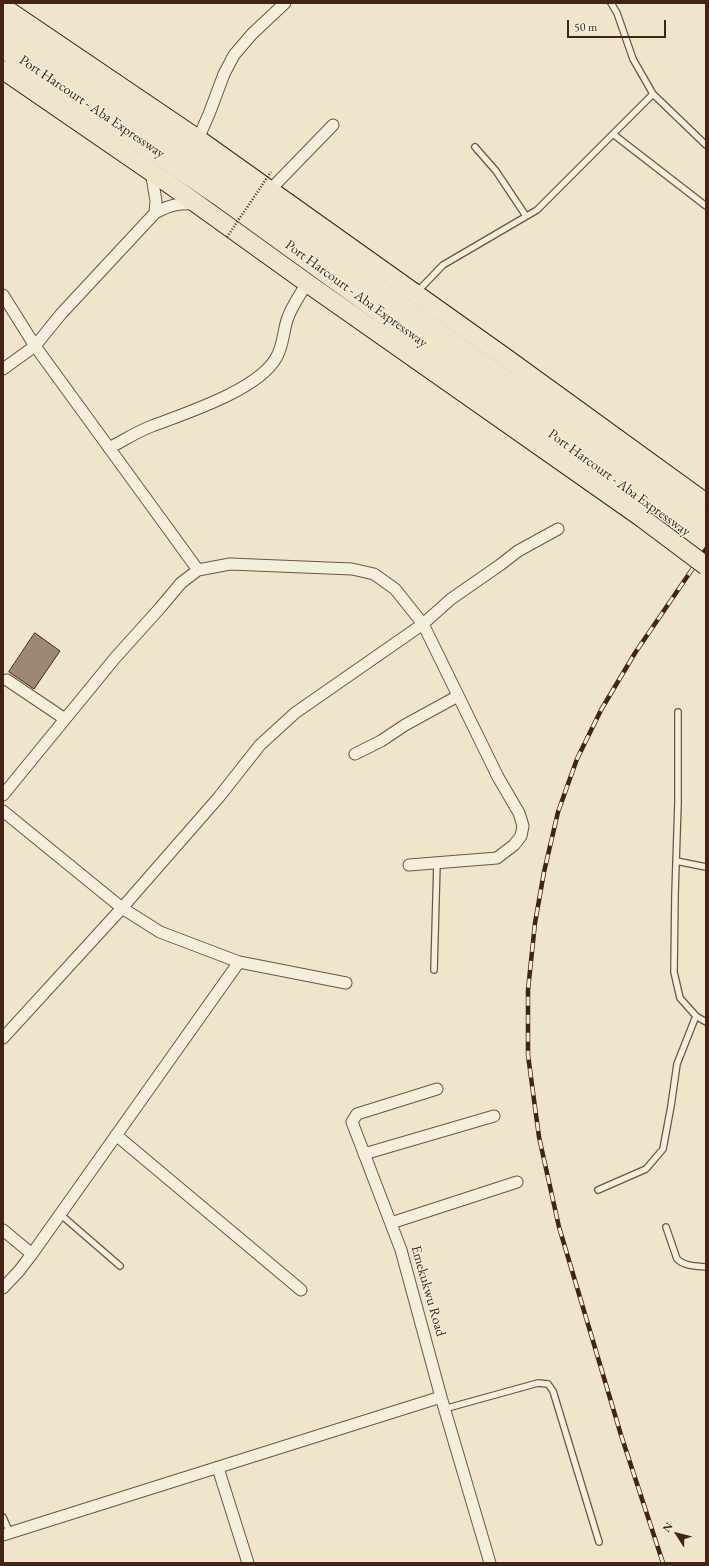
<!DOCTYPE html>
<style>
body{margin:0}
#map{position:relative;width:709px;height:1566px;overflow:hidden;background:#eee5ca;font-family:"EB Garamond",serif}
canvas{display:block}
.frame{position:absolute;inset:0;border:4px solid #432315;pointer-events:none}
.north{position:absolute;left:657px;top:1514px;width:40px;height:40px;-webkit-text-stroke:3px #f4eedd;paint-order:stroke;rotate:306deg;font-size:11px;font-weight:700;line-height:16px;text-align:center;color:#432315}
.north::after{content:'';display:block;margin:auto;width:14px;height:18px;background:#432315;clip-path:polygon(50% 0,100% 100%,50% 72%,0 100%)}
.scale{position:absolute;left:567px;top:20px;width:99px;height:18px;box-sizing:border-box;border:2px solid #432315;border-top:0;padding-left:5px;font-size:12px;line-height:14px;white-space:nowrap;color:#432315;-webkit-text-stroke:3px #f4eedd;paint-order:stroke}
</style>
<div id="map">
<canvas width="709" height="1566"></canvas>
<div class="frame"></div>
<div class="north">N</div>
<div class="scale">50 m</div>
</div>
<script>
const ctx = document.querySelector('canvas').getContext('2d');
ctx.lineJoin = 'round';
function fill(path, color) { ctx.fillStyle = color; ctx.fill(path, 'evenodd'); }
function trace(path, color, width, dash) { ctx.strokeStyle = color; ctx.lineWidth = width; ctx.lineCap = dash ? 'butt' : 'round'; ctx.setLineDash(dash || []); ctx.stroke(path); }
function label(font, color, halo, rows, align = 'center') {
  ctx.font = font + ' "EB Garamond",serif'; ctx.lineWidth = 3; ctx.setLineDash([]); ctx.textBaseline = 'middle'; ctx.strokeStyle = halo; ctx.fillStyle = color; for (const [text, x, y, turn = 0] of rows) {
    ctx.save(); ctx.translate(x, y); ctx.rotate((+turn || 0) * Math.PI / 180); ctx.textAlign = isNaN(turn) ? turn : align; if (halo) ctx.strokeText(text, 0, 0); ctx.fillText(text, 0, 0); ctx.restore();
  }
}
const building = new Path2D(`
 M35,633L60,651L34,689L9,672Z`);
fill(building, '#9c8873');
trace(building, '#432315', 1);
const lane = new Path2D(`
 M611,3L617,13L633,59L653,94L706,145
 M613,134L706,206
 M475,147L496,171L526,216
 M417,292L443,265L537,210L653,94
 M678,712V803L675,894L674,972L680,998L696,1016L706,1022
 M676,861L706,867
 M434,970L437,863
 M598,1190L646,1169L663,1149L671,1106L677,1064L696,1016
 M60,1214L120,1266
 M666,1227L677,1259C684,1266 696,1266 706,1267
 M444,1409L538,1383L548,1384L553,1391L599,1542
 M3,1517L10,1533`);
const street = new Path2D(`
 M198,139L209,114L224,74L234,55L252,34L285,3
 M151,171L156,201L155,213
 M270,190L333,125
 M3,295L35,346L198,570
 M3,369L35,346L61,314L155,213C170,205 178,203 195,204
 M109,448C123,441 138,431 152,426C186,413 258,390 276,358C283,347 283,333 287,320C291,307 300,295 307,283
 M7,680L65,719
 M355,754L381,741L405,725L458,696
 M3,795L115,658L160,608L181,583L198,570L230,564L352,569L374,574L395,589L423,624L498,777L519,813L523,826L521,836L514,845L497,858L409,865
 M3,811L122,908L160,932L239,962L346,983
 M3,1038L122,908L219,797L260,745L295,713L423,624L451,599L500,565L518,551L558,529
 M437,1089L357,1114L352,1122L401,1250L441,1397L490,1563
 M116,1135L301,1290
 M364,1154L494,1116
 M391,1223L517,1182
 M3,1230L32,1254
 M3,1288L19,1271L32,1254L239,962
 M218,1468L248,1563
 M3,1535L441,1397`);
const primary = new Path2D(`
 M3,7L198,139L506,358L706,503
 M3,70L172,186L307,283L642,518`);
const highway = new Path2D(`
 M3,27L129,113L706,524
 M3,47L218,194L706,546`);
trace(lane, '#6e5442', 8);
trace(street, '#6e5442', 13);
trace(primary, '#432315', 20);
trace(highway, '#432315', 23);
trace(lane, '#f4eedd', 5.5);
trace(street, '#f4eedd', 11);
trace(primary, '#eee5ca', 18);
trace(highway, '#eee5ca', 21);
const rail = new Path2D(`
 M663,1563L621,1435L559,1227L539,1137L528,1055V990L535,923L544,872L558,812L577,759L601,710L635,653L706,549`);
trace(rail, '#432315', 4.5);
trace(rail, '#f4eedd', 3, [9]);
const primaryBridge = new Path2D(`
 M642,518L706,566`);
trace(primaryBridge, '#432315', 20, []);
trace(new Path2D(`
 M227,237L271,172`), '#432315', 2.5, [1, 2]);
trace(primaryBridge, '#eee5ca', 18);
label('14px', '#432315', '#f4eedd', [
 ["Port Harcourt - Aba Expressway",92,107,34],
 ["Port Harcourt - Aba Expressway",356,294,36],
 ["Port Harcourt - Aba Expressway",619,483,36],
 ["Emekukwu Road",428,1291,74]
]);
</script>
